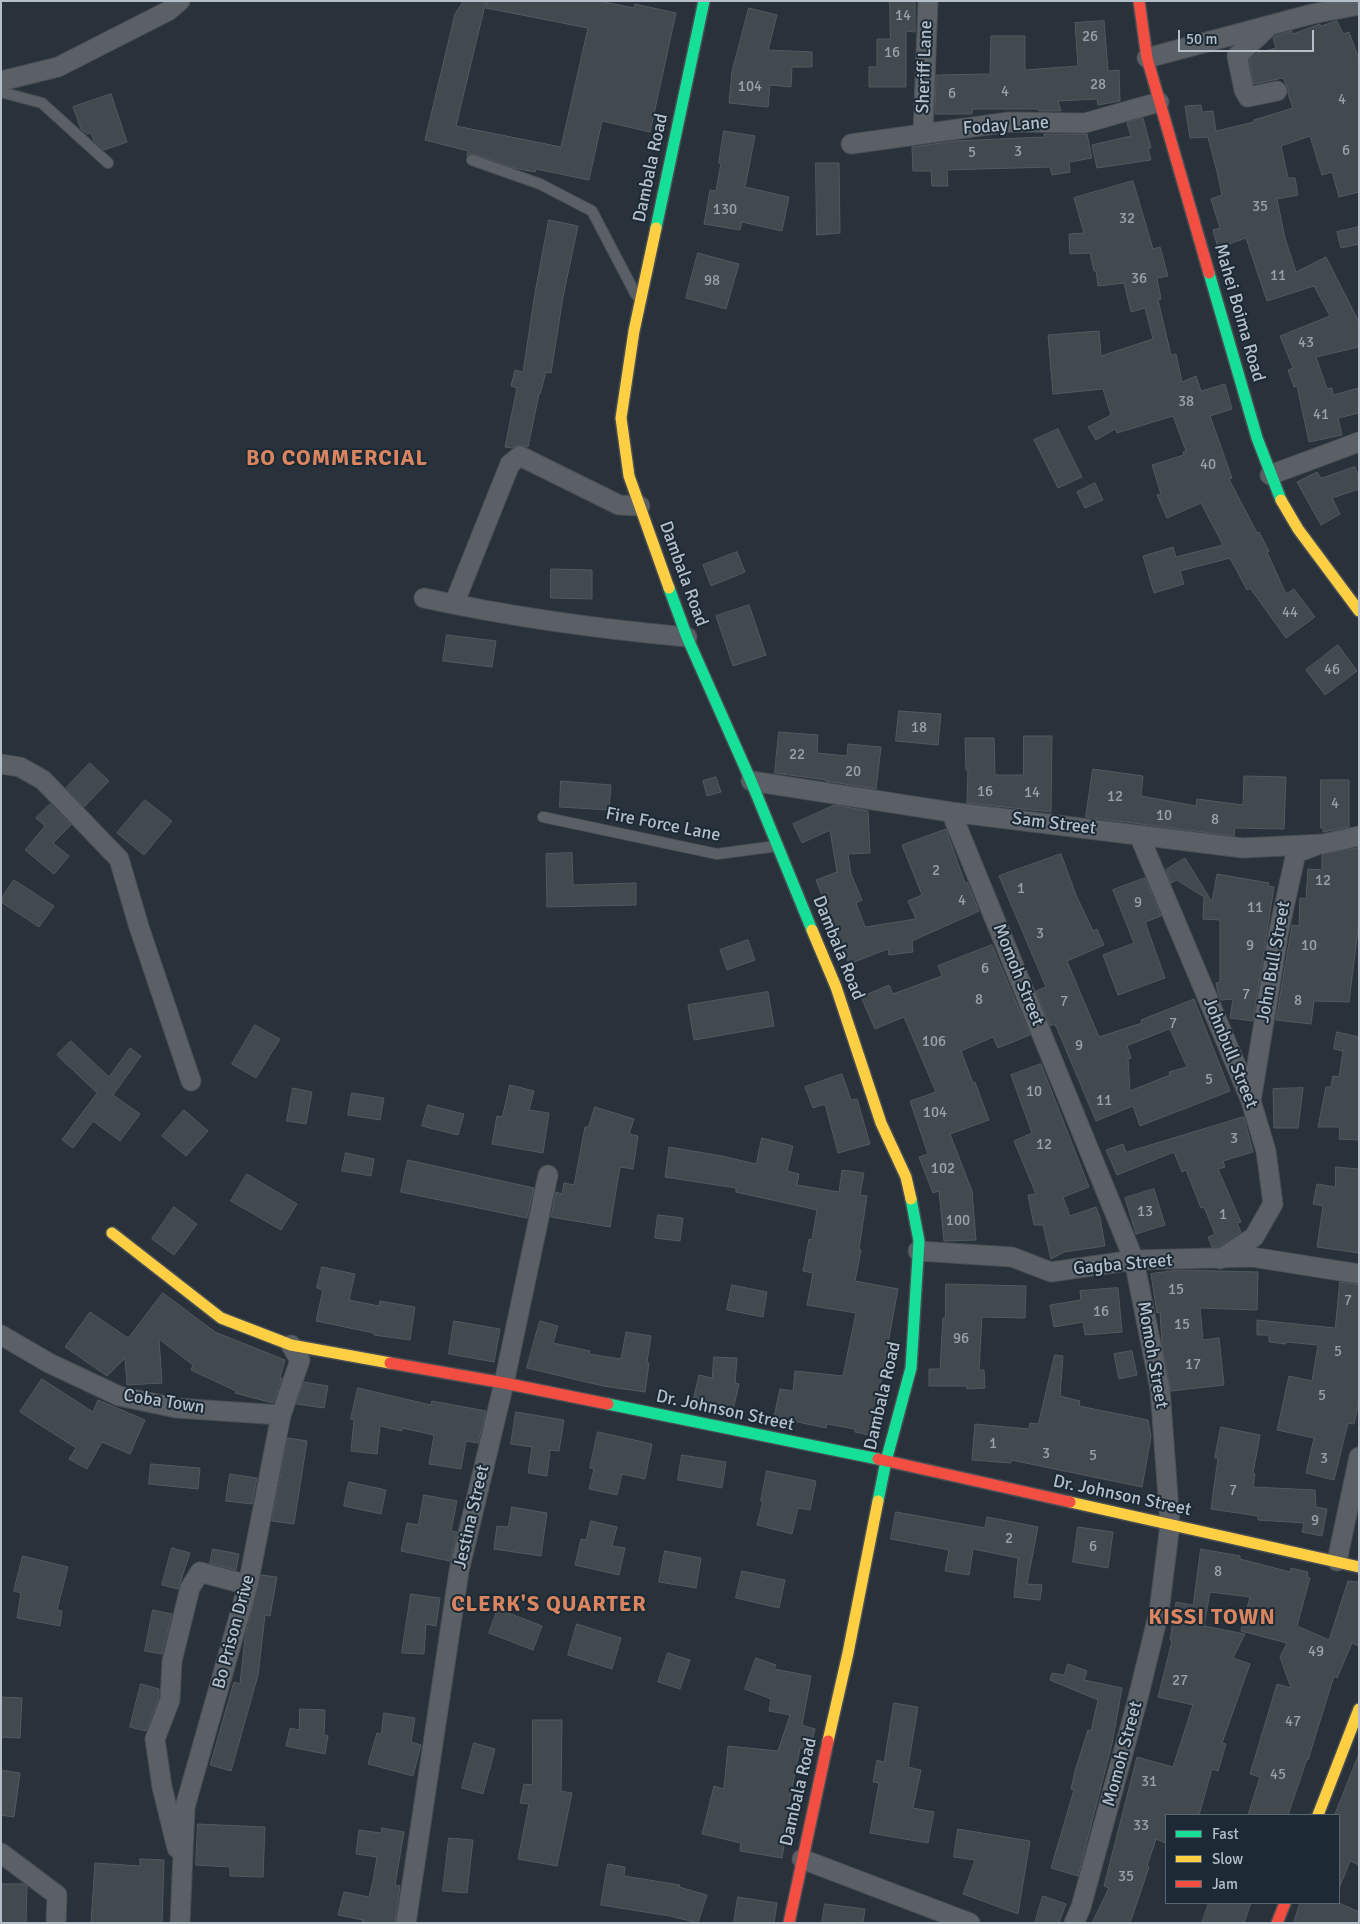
<!DOCTYPE html>
<style>
body{margin:0}
#map{position:relative;width:1360px;height:1924px;overflow:hidden;background:#29323a;font-family:Signika,sans-serif}
canvas{display:block}
.frame{position:absolute;inset:0;border:2px solid #b4bfca;pointer-events:none}
.legend{position:absolute;left:1165px;top:1814px;width:175px;height:90px;box-sizing:border-box;background:#1c2a35;border:1px solid #596671;margin:0;padding:6px 9px;list-style:none;font-size:15px;color:#b4bfca}
.legend li{display:flex;align-items:center;gap:10px;height:25px}
.legend b{width:25px;border:1px solid #596671}
.scale{position:absolute;left:1178px;top:30px;width:136px;height:22px;box-sizing:border-box;border:2px solid #b4bfca;border-top:0;padding-left:6px;font-size:15px;line-height:18px;white-space:nowrap;color:#b4bfca;-webkit-text-stroke:4px #1c2a35;paint-order:stroke}
</style>
<div id="map">
<canvas width="1360" height="1924"></canvas>
<div class="frame"></div>
<ul class="legend">
<li><b style="height:6px;background:#16e098"></b>Fast</li>
<li><b style="height:6px;background:#ffcf43"></b>Slow</li>
<li><b style="height:6px;background:#f24e42"></b>Jam</li>
</ul>
<div class="scale">50 m</div>
</div>
<script>
const ctx = document.querySelector('canvas').getContext('2d');
ctx.lineJoin = 'round';
function fill(path, color) { ctx.fillStyle = color; ctx.fill(path, 'evenodd'); }
function trace(path, color, width, dash) { ctx.strokeStyle = color; ctx.lineWidth = width; ctx.lineCap = dash ? 'butt' : 'round'; ctx.setLineDash(dash || []); ctx.stroke(path); }
function label(font, color, halo, rows, align = 'center') {
  ctx.font = font + ' Signika,sans-serif'; ctx.lineWidth = 4; ctx.setLineDash([]); ctx.textBaseline = 'middle'; ctx.strokeStyle = halo; ctx.fillStyle = color; for (const [text, x, y, turn = 0] of rows) {
    ctx.save(); ctx.translate(x, y); ctx.rotate((+turn || 0) * Math.PI / 180); ctx.textAlign = isNaN(turn) ? turn : align; if (halo) ctx.strokeText(text, 0, 0); ctx.fillText(text, 0, 0); ctx.restore();
  }
}
const building = new Path2D(`
 M464,1H486L456,126L561,147L588,28L486,8L487,1H599L634,8L635,4L676,13L650,132L602,121L589,180L536,169L535,172L514,168L474,154L467,156L468,151L425,140L455,14Z
 M890,1H915V32L906,31V87H869V67H877V39H890Z
 M749,8L777,15L768,50L812,52V67H792L791,87L770,85L768,107L729,103L732,72Z
 M1104,21L1108,71L1119,70L1120,101L1098,105L1097,99L1058,101L1061,111H1039L1038,109H972V114H935L936,75L988,74L990,77L991,36H1025V70L1078,66L1075,23Z
 M1337,21L1343,34L1349,32L1359,59V192L1339,197L1332,172L1322,175L1310,136L1281,146L1288,178H1295L1298,195L1277,199L1285,238L1296,272L1326,257L1359,322V347L1316,357L1327,389L1332,388L1333,395L1359,388V413L1338,418L1342,435L1309,442L1297,386L1294,387L1288,370L1293,368L1280,336L1330,316L1314,286L1267,301L1246,238L1218,248L1213,230L1220,228L1211,199L1222,195L1217,172L1208,137L1190,138L1185,106L1201,105L1202,112L1213,111L1216,131L1254,122V120L1293,108L1288,94V88L1283,78L1254,84L1249,60L1257,53L1276,48L1273,38L1275,36L1292,31L1293,34L1320,24V26Z
 M111,94L127,142L104,150L94,141L91,133L87,134L81,129L73,107Z
 M1143,118L1151,148H1148L1151,160L1097,168L1092,145L1131,136L1127,123Z
 M724,131L755,136L745,187L789,197L782,231L742,222L740,230L704,224L710,190L716,191L721,163H719Z
 M1044,134H1087L1092,158L1069,162L1070,172L1052,175L1050,167L947,170L948,186H932L931,171H913L912,147L955,141L1045,137Z
 M816,163H839L840,233L817,235Z
 M1133,181L1153,249L1160,247L1168,276L1157,278L1161,299L1158,300L1171,355L1176,354L1182,382L1196,376L1201,391L1225,384L1232,409L1210,416L1232,478L1229,479L1257,533L1259,532L1269,551L1267,552L1286,594L1294,589L1315,617L1286,638L1250,588L1247,590L1230,558L1180,571L1184,584L1154,593L1143,556L1173,547L1176,557L1223,545L1201,503L1167,518L1157,495L1161,494L1152,465L1184,455L1183,452L1186,451L1173,416L1117,433L1115,429L1096,440L1088,427L1111,415L1103,389L1053,394L1048,335L1099,331L1101,356L1153,339L1145,308L1131,312L1124,283L1098,286L1096,271H1094L1090,253L1070,254L1069,234L1084,233L1074,198Z
 M549,220L578,226L563,297L551,373L546,372L540,394H539L528,447L519,445L512,448L505,447L517,388L511,386L515,370L523,372L535,293Z
 M1359,227V244L1341,248L1337,232Z
 M698,253L739,264L726,309L686,298Z
 M1058,429L1082,477L1058,488L1034,440Z
 M1355,467L1359,479V489L1332,498L1340,514L1321,525L1297,482L1317,472L1321,478Z
 M1095,483L1103,500L1085,508L1077,492Z
 M737,552L745,572L711,586L703,565Z
 M551,569L592,570V599L551,598Z
 M749,605L766,655L733,666L716,616Z
 M447,635L496,641L492,667L443,661Z
 M1338,645L1357,671L1325,695L1306,670Z
 M899,711L941,714L938,745L896,741Z
 M779,732L818,735L817,753L847,756L848,744L881,747L876,789L826,781V780L775,773Z
 M1024,736H1052L1051,812L967,803L968,770H966L965,738H994L995,775H1023Z
 M90,763L109,781L84,807L66,788Z
 M1093,769L1143,776L1141,796L1196,806L1197,799L1243,805L1244,776L1286,777L1284,829L1235,828L1234,836L1086,817Z
 M716,777L721,792L707,796L703,781Z
 M1321,780H1349V827L1323,832V828H1321Z
 M561,781L611,785L609,810L560,807Z
 M145,800L172,821L144,855L117,833Z
 M50,804L71,825L53,843L69,856L54,874L25,850L45,826L36,818Z
 M835,805L868,811L870,853L848,854L851,874L862,900L856,903L865,927L916,919L908,901L922,895L902,845L946,829L965,883L967,882L979,911L912,941L913,952L889,955L888,949L849,964L816,880L837,872L830,830L802,843L793,824Z
 M1359,848V921L1349,1002L1314,1001L1311,1024L1276,1020L1292,925L1299,926L1300,898L1306,899L1308,869L1322,870V855Z
 M572,853L573,885L636,883V905L547,907L546,854Z
 M1061,854L1076,895L1093,931L1097,929L1104,945L1067,961L1099,1037L1142,1023L1141,1020L1194,999L1230,1091L1140,1126L1133,1106L1096,1121L1056,1026H1055L1054,1024L1050,1026L1036,991L1046,987L999,876ZM1170,1029L1187,1067L1169,1072L1170,1075L1130,1091L1128,1059L1131,1058L1127,1046Z
 M1185,858L1212,902L1217,874L1269,883L1268,886L1274,887L1253,1021L1230,1018L1233,999L1221,1000L1218,993L1216,983L1220,982V920L1203,919L1204,897L1177,880L1171,883L1166,870Z
 M1145,878L1161,916L1145,922L1165,978L1118,995L1103,955L1134,943L1113,890Z
 M14,880L54,906L39,927L1,902V899Z
 M748,940L755,960L727,970L720,950Z
 M992,945L1030,1035L998,1048L993,1037L961,1051L973,1083L975,1082L989,1120L950,1134L972,1191L976,1240L944,1241L939,1191L933,1193L919,1157L928,1154L910,1101L936,1092L904,1017L875,1029L861,997L889,985L893,994L942,976L938,966Z
 M768,992L774,1026L694,1040L688,1005Z
 M255,1025L280,1039L256,1078L232,1064Z
 M1337,1032L1359,1037V1140L1339,1139L1340,1127H1318L1326,1087H1331L1333,1076L1339,1077L1343,1051L1334,1049Z
 M71,1041L109,1077L130,1048L141,1056L113,1095L140,1114L120,1141L93,1121L73,1148L62,1140L97,1093L57,1055Z
 M1041,1064L1089,1187L1063,1197L1070,1216L1096,1207L1100,1217L1105,1246L1064,1252L1051,1259L1043,1225H1034L1028,1195L1036,1194L1014,1141L1032,1133L1011,1075Z
 M842,1074L851,1100L857,1099L870,1144L838,1153L825,1104L813,1108L805,1087Z
 M510,1085L534,1091L529,1110L549,1113L543,1153L492,1144L497,1116L502,1117Z
 M293,1088L312,1092L306,1124L287,1121Z
 M1303,1088L1298,1128H1274L1273,1089Z
 M352,1093L384,1098L380,1120L348,1115Z
 M428,1105L464,1114L458,1135L422,1126Z
 M595,1107L634,1119L629,1134L638,1136L633,1169L620,1167L610,1227L551,1217L556,1192L562,1194L564,1183L574,1185L585,1127H588Z
 M184,1110L208,1131L186,1156L162,1136Z
 M1244,1117L1253,1152L1223,1161L1225,1167L1218,1169L1241,1222L1237,1223L1241,1232L1218,1247H1212L1208,1237L1215,1234L1204,1207L1201,1208L1186,1170L1182,1172L1174,1152L1117,1175L1106,1150L1123,1144L1126,1152Z
 M762,1138L793,1146L787,1171L799,1174L797,1185L839,1192L842,1170L864,1173L860,1195L867,1196L859,1249L861,1250L855,1281L898,1289L879,1392H882L874,1436L855,1432V1429L827,1424L826,1428L774,1417L780,1389L793,1391L795,1371L843,1376L856,1313L807,1305L813,1273L803,1271L809,1239L812,1240L817,1210L736,1192V1188L665,1177L669,1147L722,1156L756,1164Z
 M346,1153L374,1159L371,1176L342,1171Z
 M408,1160L534,1188L527,1218L401,1192Z
 M1336,1167L1359,1169V1253L1317,1247L1323,1206L1313,1204L1317,1184L1335,1187Z
 M247,1174L297,1204L281,1230L231,1201Z
 M1154,1189L1165,1225L1136,1234L1125,1198Z
 M174,1207L197,1224L174,1255L152,1239Z
 M658,1215L683,1218L680,1241L655,1238Z
 M322,1267L355,1274L349,1300L379,1306L380,1301L415,1307L410,1340L374,1335V1333L316,1321L323,1290L317,1288Z
 M1179,1270L1258,1272L1257,1310L1200,1308L1203,1340L1219,1338L1224,1385L1171,1391L1162,1344L1160,1312L1157,1313L1151,1274Z
 M1340,1282L1359,1285V1401L1354,1424L1348,1423L1334,1480L1306,1473L1314,1438L1277,1430L1289,1376L1312,1381L1318,1345L1286,1342V1344L1269,1342V1335H1257V1320L1335,1328Z
 M946,1284L1026,1286L1025,1318L982,1317L979,1370H984L985,1388L967,1389L966,1386H929V1369H940L943,1318H945Z
 M732,1285L767,1292L763,1317L727,1310Z
 M1118,1288L1122,1332L1085,1335L1083,1322L1054,1327L1050,1305L1081,1300L1080,1291Z
 M163,1293L215,1332L285,1360L280,1378H282L273,1403L235,1393L236,1391L191,1370L193,1365L159,1339L162,1383L127,1385L125,1358L107,1376L65,1347L90,1312L128,1338Z
 M454,1321L500,1329L494,1362L449,1354Z
 M540,1321L558,1326L553,1343L590,1351L589,1354L621,1359L626,1332L651,1336L647,1362L649,1363L645,1392L603,1386L527,1368Z
 M1132,1351L1137,1375L1119,1379L1114,1354Z
 M1055,1355L1063,1356L1060,1396L1080,1401L1079,1406L1148,1420L1151,1437L1142,1487L1011,1460V1463L972,1460L975,1424L1029,1429L1030,1423L1038,1424Z
 M714,1357L737,1358L735,1383L739,1384L733,1410L693,1401L699,1375L712,1378Z
 M42,1379L93,1412L98,1400L145,1420L130,1454L102,1442L87,1469L69,1459L76,1448L20,1412Z
 M304,1382L328,1386L324,1408L297,1404Z
 M358,1388L431,1405L432,1401L486,1411L478,1443L466,1441L461,1469L429,1464L434,1435L402,1428V1431L380,1426L377,1454L351,1451L354,1420L351,1419Z
 M516,1412L564,1420L559,1451L550,1450L547,1476L528,1473L532,1447L511,1444Z
 M1221,1427L1260,1435L1253,1473L1255,1474L1253,1487L1315,1490L1316,1507L1327,1509L1322,1536L1302,1532L1304,1523L1258,1520V1516L1211,1509L1218,1458H1215Z
 M598,1432L652,1444L645,1479L622,1474L617,1495L589,1489L594,1469L590,1468Z
 M288,1438L307,1441L294,1524L272,1521Z
 M682,1455L726,1462L722,1488L678,1480Z
 M151,1464L200,1468L198,1489L149,1484Z
 M767,1471L816,1481L810,1510L798,1508L792,1534L757,1525L763,1501H761Z
 M230,1474L257,1478L252,1504L226,1501Z
 M349,1482L386,1490L381,1514L344,1506Z
 M424,1495L457,1501L451,1531L457,1532L450,1561L401,1551L407,1523L418,1525Z
 M512,1507L547,1513L541,1556L494,1549L497,1526L508,1527Z
 M896,1512L985,1528L987,1517L1038,1527L1027,1584L1042,1585L1040,1600L1014,1597L1018,1558L973,1549L969,1575L945,1571L949,1550L891,1539Z
 M591,1521L617,1527L612,1546L625,1548L619,1575L575,1565L581,1539L586,1540Z
 M1078,1527L1113,1532L1108,1568L1073,1562Z
 M172,1548L190,1553L178,1589L162,1585Z
 M213,1549L239,1554L236,1570L210,1563Z
 M1201,1549L1240,1556V1559L1290,1572L1291,1568L1308,1572L1307,1577L1310,1578L1297,1626L1329,1640L1348,1581L1359,1582V1646L1352,1643L1337,1678L1334,1676L1308,1760L1307,1759L1288,1815H1248L1260,1777L1250,1774L1277,1684L1291,1688L1280,1657L1287,1643L1241,1631L1250,1597L1210,1592L1204,1626L1245,1634L1233,1658L1250,1664L1222,1743L1226,1744L1218,1771L1212,1769L1199,1815H1166V1843L1156,1839L1147,1866L1149,1867L1130,1923H1092L1109,1888L1104,1886L1137,1757L1173,1767L1193,1705L1158,1697L1172,1641L1170,1640L1176,1602L1193,1605Z
 M665,1551L701,1558L696,1588L659,1582Z
 M23,1556L68,1567L57,1610L62,1611L60,1626L17,1618L21,1593L14,1591Z
 M742,1571L785,1580L779,1608L736,1598Z
 M261,1575L277,1577L270,1616L265,1615L258,1675L231,1771L210,1765L234,1682L240,1684L245,1638Z
 M411,1594L440,1598L436,1626L426,1624L424,1654L402,1653Z
 M498,1609L542,1626L533,1650L489,1633Z
 M153,1610L172,1614L162,1654L145,1651Z
 M577,1624L621,1638L612,1669L568,1655Z
 M668,1653L690,1660L680,1689L658,1682Z
 M756,1658L776,1665L774,1669L811,1676L802,1725L815,1729L810,1750L800,1748L788,1808L790,1809L782,1858L740,1851L741,1843L702,1834L714,1786L724,1789L728,1746L778,1751L790,1715L769,1711L771,1699L745,1689Z
 M1068,1664L1087,1671L1084,1680L1122,1688L1112,1744L1078,1876L1051,1868L1074,1790L1071,1789L1075,1771L1088,1730L1091,1731L1098,1700L1050,1680L1052,1673L1064,1675Z
 M141,1684L159,1689V1698L146,1731L130,1727Z
 M1,1697L22,1698L20,1738L1,1737Z
 M894,1703L918,1707L908,1767L921,1770L913,1808L934,1812L928,1843L870,1833L879,1783L873,1782L877,1760L884,1762Z
 M300,1709L325,1710L324,1735L328,1736L325,1754L286,1746L290,1728L299,1730Z
 M384,1713L415,1718L411,1742L421,1745L413,1776L368,1764L377,1733L381,1734Z
 M533,1720H562L561,1791L572,1793L557,1866L518,1859L529,1804L520,1803L524,1784L532,1785Z
 M474,1743L495,1749L483,1794L462,1788Z
 M1359,1754V1865L1350,1861L1340,1886L1339,1815H1335Z
 M1,1770L20,1773L14,1817L1,1815Z
 M198,1824L265,1827L263,1877L230,1876V1867L196,1865Z
 M382,1828L404,1832L395,1885L400,1886L395,1923H362L363,1920L338,1915L344,1892L369,1897L373,1881L377,1857L356,1854L359,1830L381,1833Z
 M958,1829L1030,1841L1018,1914L963,1894L975,1860L954,1857Z
 M449,1838L473,1840L467,1893L443,1891Z
 M140,1859L164,1860L162,1923H91L95,1863L140,1866Z
 M608,1864L625,1867L624,1876L680,1885L679,1887L707,1895L698,1923L670,1916L601,1905Z
 M1,1884H24L27,1886L26,1923H1Z
 M1043,1896L1066,1904L1059,1923H1035Z
 M738,1897L777,1903L774,1923H734Z
 M1209,1903H1251L1244,1923H1202Z
 M1300,1903H1339L1359,1912V1923H1294Z
 M825,1904L865,1909L863,1923H822Z`);
fill(building, '#42494f');
trace(building, '#515a61', 1);
const lane = new Path2D(`
 M1,92L42,103L108,163
 M472,160L540,184L592,211L636,295
 M543,817L717,854L777,846`);
const street = new Path2D(`
 M1267,28L1237,56L1244,90L1248,97L1277,91
 M1147,58L1312,14L1359,5
 M1,81L58,67L168,11L180,1
 M923,133L928,1
 M851,144L1009,122L1085,123L1159,102
 M1270,475L1359,442
 M424,598C511,617 599,629 687,637
 M454,604L510,464L520,456L619,505L640,506
 M1,764L20,767L43,780L119,859L139,927L191,1081
 M751,781L951,812L1243,848L1323,844L1359,836
 M951,812L1134,1260L1160,1389L1170,1524L1159,1612L1137,1702L1081,1907L1074,1923
 M1139,835L1251,1101L1266,1151L1273,1204L1254,1237L1220,1259
 M1251,1101L1279,930L1296,853L1315,846
 M918,1251L1012,1257L1051,1272L1134,1260L1252,1257L1359,1274
 M1,1335L49,1363L119,1396L176,1408L281,1415
 M1337,1561L1359,1457
 M177,1848L162,1787L155,1739L170,1700L172,1661L190,1588L200,1572L248,1585
 M1,1853L57,1895L56,1923
 M802,1859L970,1923
 M180,1923L185,1807L248,1585L281,1415L300,1360L291,1345
 M406,1923L459,1571L504,1383L548,1175`);
const fast = new Path2D(`
 M656,228L704,1
 M1209,273L1257,438L1281,500
 M669,588L687,637L751,781L812,930
 M608,1404L878,1459
 M878,1501L886,1461L911,1368L919,1241L911,1199`);
const slow = new Path2D(`
 M656,228L634,331L621,418L629,476L669,588
 M1281,500L1298,529L1359,611
 M812,930L836,987L881,1123L906,1177L911,1199
 M112,1233L221,1318L291,1345L390,1363
 M1070,1502L1359,1567
 M828,1741L848,1653L878,1501
 M1318,1815L1359,1709`);
const jam = new Path2D(`
 M1139,1L1147,58L1209,273
 M390,1363L504,1383L608,1404
 M878,1459L1070,1502
 M789,1923L828,1741
 M1277,1923L1285,1903`);
trace(lane, '#484e54', 12);
trace(street, '#484e54', 21);
trace(fast, '#484e54', 14);
trace(slow, '#484e54', 14);
trace(jam, '#484e54', 14);
trace(lane, '#5b6067', 10);
trace(street, '#5b6067', 19);
trace(fast, '#16e098', 11);
trace(slow, '#ffcf43', 11);
trace(jam, '#f24e42', 11);
label('15px', '#98a2ab', null, [
 ["14",903,16],
 ["26",1090,37],
 ["16",892,53],
 ["28",1098,85],
 ["104",750,87],
 ["4",1005,92],
 ["6",952,94],
 ["4",1342,100],
 ["6",1346,151],
 ["3",1018,152],
 ["5",972,153],
 ["35",1260,207],
 ["130",725,210],
 ["32",1127,219],
 ["11",1278,276],
 ["36",1139,279],
 ["98",712,281],
 ["43",1306,343],
 ["38",1186,402],
 ["41",1321,415],
 ["40",1208,465],
 ["44",1290,613],
 ["46",1332,670],
 ["18",919,728],
 ["22",797,755],
 ["20",853,772],
 ["16",985,792],
 ["14",1032,793],
 ["12",1115,797],
 ["4",1335,804],
 ["10",1164,816],
 ["8",1215,820],
 ["2",936,871],
 ["12",1323,881],
 ["1",1021,889],
 ["4",962,901],
 ["9",1138,903],
 ["11",1255,908],
 ["3",1040,934],
 ["9",1250,946],
 ["10",1309,946],
 ["6",985,969],
 ["7",1246,995],
 ["8",979,1000],
 ["8",1298,1001],
 ["7",1064,1002],
 ["7",1173,1024],
 ["106",934,1042],
 ["9",1079,1046],
 ["5",1209,1080],
 ["10",1034,1092],
 ["11",1104,1101],
 ["104",935,1113],
 ["3",1234,1139],
 ["12",1044,1145],
 ["102",943,1169],
 ["13",1145,1212],
 ["1",1223,1215],
 ["100",958,1221],
 ["15",1176,1290],
 ["7",1348,1301],
 ["16",1101,1312],
 ["15",1182,1325],
 ["96",961,1339],
 ["5",1338,1352],
 ["17",1193,1365],
 ["5",1322,1396],
 ["1",993,1444],
 ["3",1046,1454],
 ["5",1093,1456],
 ["3",1324,1459],
 ["7",1233,1491],
 ["9",1315,1521],
 ["2",1009,1539],
 ["6",1093,1547],
 ["8",1218,1572],
 ["49",1316,1652],
 ["27",1180,1681],
 ["47",1293,1722],
 ["45",1278,1775],
 ["31",1149,1782],
 ["33",1141,1826],
 ["35",1126,1877]
]);
label('18px', '#b4bfca', '#1c2a35', [
 ["Sheriff Lane",925,67,-88],
 ["Foday Lane",1006,126,-4],
 ["Dambala Road",651,168,-78],
 ["Mahei Boima Road",1239,313,74],
 ["Dambala Road",683,574,70],
 ["Sam Street",1054,824,7],
 ["Fire Force Lane",663,825,11],
 ["Dambala Road",838,948,68],
 ["John Bull Street",1274,962,-80],
 ["Momoh Street",1018,975,68],
 ["Johnbull Street",1230,1053,68],
 ["Gagba Street",1123,1265,-5],
 ["Momoh Street",1152,1355,80],
 ["Dambala Road",883,1396,-77],
 ["Coba Town",164,1402,9],
 ["Dr. Johnson Street",725,1411,12],
 ["Dr. Johnson Street",1122,1496,12],
 ["Jestina Street",472,1517,-77],
 ["Bo Prison Drive",234,1632,-75],
 ["Momoh Street",1123,1754,-75],
 ["Dambala Road",799,1792,-77]
]);
ctx.letterSpacing = '1px';
label('bold 22px', '#da855f', '#1c2a35', [
 ["BO COMMERCIAL",337,459],
 ["CLERK'S QUARTER",549,1605],
 ["KISSI TOWN",1212,1618]
]);
ctx.letterSpacing = '0px';
</script>
